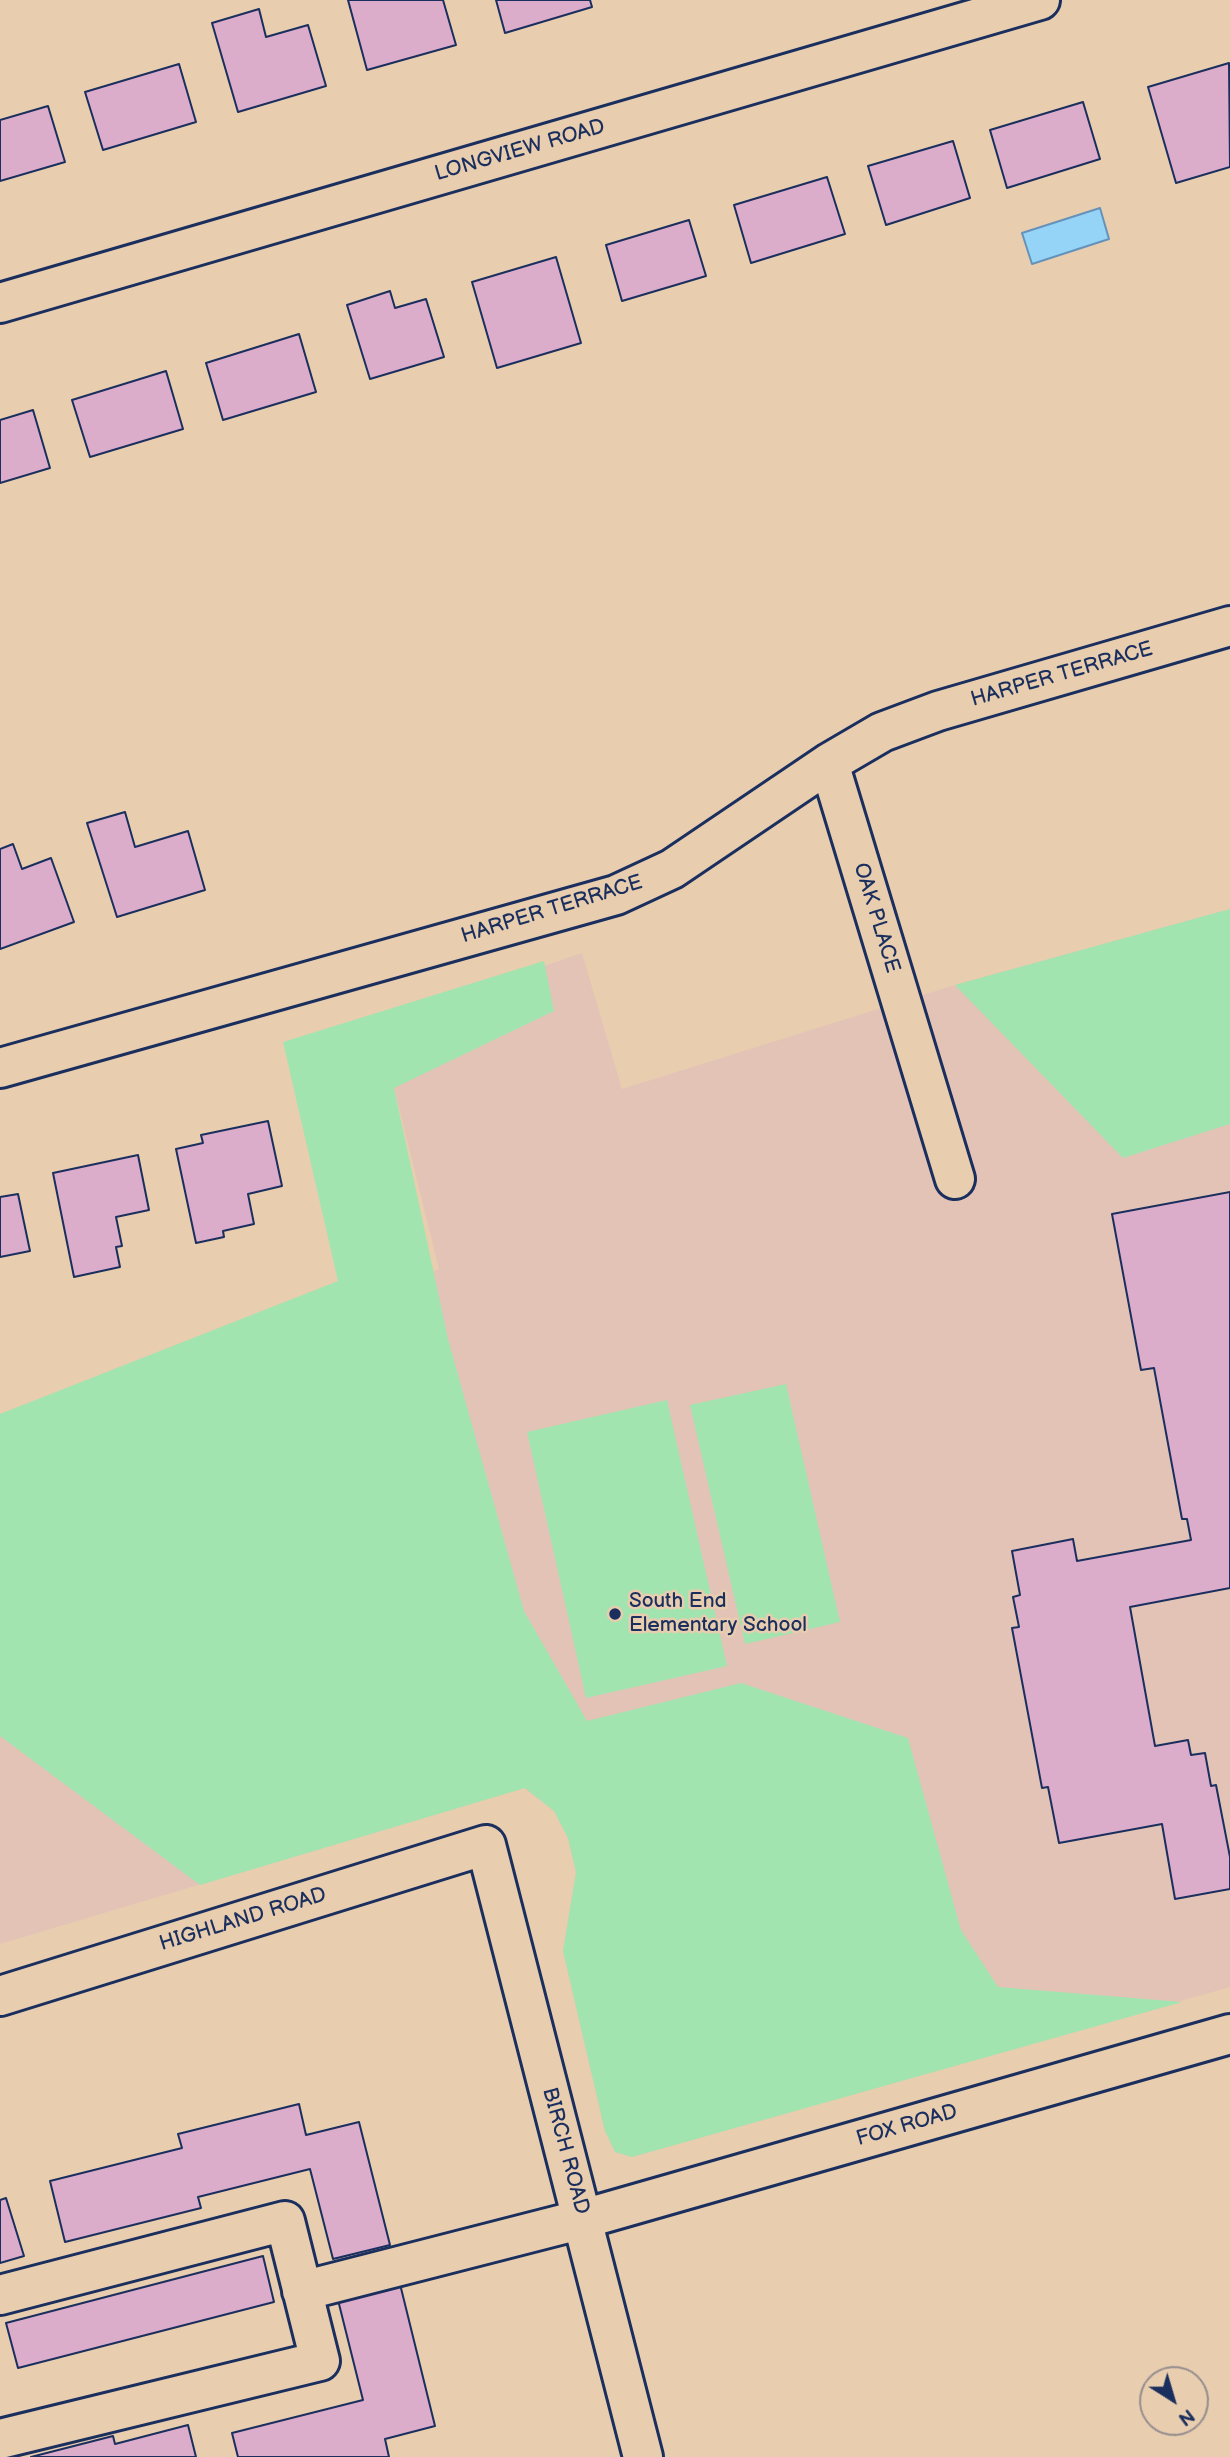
<!DOCTYPE html>
<style>
body{margin:0}
#map{position:relative;width:1230px;height:2457px;overflow:hidden;background:#e8cdaf;font-family:"Balsamiq Sans",sans-serif}
canvas{display:block}
.north{position:absolute;left:1139px;top:2366px;width:70px;height:70px;box-sizing:border-box;background:#e8cdaf;border:2px solid #968e8f;border-radius:50%;rotate:143deg;font-size:19px;font-weight:700;line-height:28px;text-align:center;color:#1b2f5e}
.north::after{content:'';display:block;margin:auto;width:24px;height:32px;background:#1b2f5e;clip-path:polygon(50% 0,100% 100%,50% 72%,0 100%)}
</style>
<div id="map">
<canvas width="1230" height="2457"></canvas>
<div class="north">N</div>
</div>
<script>
const ctx = document.querySelector('canvas').getContext('2d');
ctx.lineJoin = 'round';
function fill(path, color) { ctx.fillStyle = color; ctx.fill(path, 'evenodd'); }
function trace(path, color, width, dash) { ctx.strokeStyle = color; ctx.lineWidth = width; ctx.lineCap = dash ? 'butt' : 'round'; ctx.setLineDash(dash || []); ctx.stroke(path); }
function label(font, color, halo, rows, align = 'center') {
  ctx.font = font + ' "Balsamiq Sans",sans-serif'; ctx.lineWidth = 5; ctx.setLineDash([]); ctx.textBaseline = 'middle'; ctx.strokeStyle = halo; ctx.fillStyle = color; for (const [text, x, y, turn = 0] of rows) {
    ctx.save(); ctx.translate(x, y); ctx.rotate((+turn || 0) * Math.PI / 180); ctx.textAlign = isNaN(turn) ? turn : align; if (halo) ctx.strokeText(text, 0, 0); ctx.fillText(text, 0, 0); ctx.restore();
  }
}
fill(new Path2D(`
 M1230,909V1987L632,2157L615,2152L605,2131L563,1951L576,1872L568,1838L554,1811L524,1788L0,1944V1440L209,1382L439,1269L378,1023L582,953L622,1089L955,985Z`), '#e4c3b7');
fill(new Path2D(`
 M1230,909V1124L1123,1158L955,985Z
 M544,961L554,1011L394,1088L448,1339L524,1611L587,1721L741,1683L908,1738L961,1930L998,1987L1182,2002L632,2157L615,2152L605,2131L563,1951L576,1872L568,1838L554,1811L525,1788L200,1885L0,1736V1414L338,1281L283,1042Z
 M786,1384L840,1622L745,1644L690,1405Z
 M667,1400L727,1666L586,1698L527,1432Z`), '#a1e4af');
const water = new Path2D(`
 M1100,208L1109,239L1032,264L1022,233Z`);
fill(water, '#96d4f7');
trace(water, '#6592ba', 2);
const building = new Path2D(`
 M348,0H443L456,45L367,70Z
 M496,0H590L592,7L505,33Z
 M259,9L266,37L308,25L326,86L238,112L212,23Z
 M1229,63L1230,167L1176,183L1148,87Z
 M179,64L196,122L103,150L85,92Z
 M1083,102L1100,159L1007,188L990,130Z
 M48,106L65,162L0,181V120Z
 M953,141L970,198L886,225L868,166Z
 M827,177L845,234L751,263L734,205Z
 M689,220L706,276L622,301L606,245Z
 M556,257L581,343L497,368L472,282Z
 M390,291L395,308L426,299L444,357L370,379L347,305Z
 M299,334L316,392L223,420L206,363Z
 M166,371L183,429L90,457L72,400Z
 M33,410L50,468L0,483V420Z
 M125,812L135,847L188,831L205,890L117,917L87,823Z
 M13,844L22,869L51,858L74,922L0,949V849Z
 M268,1121L282,1186L248,1194L254,1224L223,1231L224,1237L196,1243L176,1149L203,1143L201,1135Z
 M138,1155L149,1210L116,1217L122,1246L116,1247L120,1267L74,1277L53,1173Z
 M1230,1192V1588L1130,1607L1155,1746L1188,1740L1191,1755L1205,1753L1211,1786L1216,1785L1230,1857V1889L1175,1899L1162,1824L1059,1843L1048,1787L1042,1788L1012,1628L1019,1627L1013,1597L1020,1595L1012,1551L1073,1539L1077,1561L1191,1540L1187,1519H1182L1154,1368L1141,1370L1112,1214Z
 M18,1194L30,1251L0,1257V1197Z
 M299,2104L306,2135L359,2122L390,2245L333,2259L310,2169L198,2197L201,2208L65,2242L50,2181L182,2148L178,2134Z
 M6,2198L24,2256L0,2263V2200Z
 M263,2256L274,2302L18,2368L6,2323Z
 M400,2284L435,2426L385,2439L389,2457H238L232,2433L363,2400L338,2300Z
 M188,2425L196,2457H31L113,2436L115,2444Z`);
fill(building, '#dcaccb');
trace(building, '#1b2f5e', 2);
const minor = new Path2D(`
 M0,303L1040,0
 M829,763L955,1179
 M0,1068L616,895L672,869L829,763L882,732L938,711L1230,626
 M0,1996L486,1845L643,2457
 M302,2291L583,2219L1230,2034
 M0,2295L285,2221L320,2361L0,2439`);
trace(minor, '#1b2f5e', 44);
trace(minor, '#e8cdaf', 38);
for (const [x, y, r, color] of [
 [615,1614,7,"#1b2f5e"]
]) { const dot = new Path2D(); dot.arc(x, y, r, 0, 2 * Math.PI); ctx.fillStyle = color; ctx.fill(dot); trace(dot, '#e8cdaf', 2.5); }
label('21px', '#1b2f5e', '#e8cdaf', [
 ["LONGVIEW ROAD",520,151,-16],
 ["HARPER TERRACE",1062,675,-16],
 ["HARPER TERRACE",552,910,-17],
 ["OAK PLACE",876,918,73],
 ["HIGHLAND ROAD",243,1920,-17],
 ["FOX ROAD",907,2126,-16],
 ["BIRCH ROAD",565,2151,75]
]);
label('21px', '#1b2f5e', '#e8cdaf', [
 ["South End",629,1602],
 ["Elementary School",629,1626]
], 'left');
</script>
